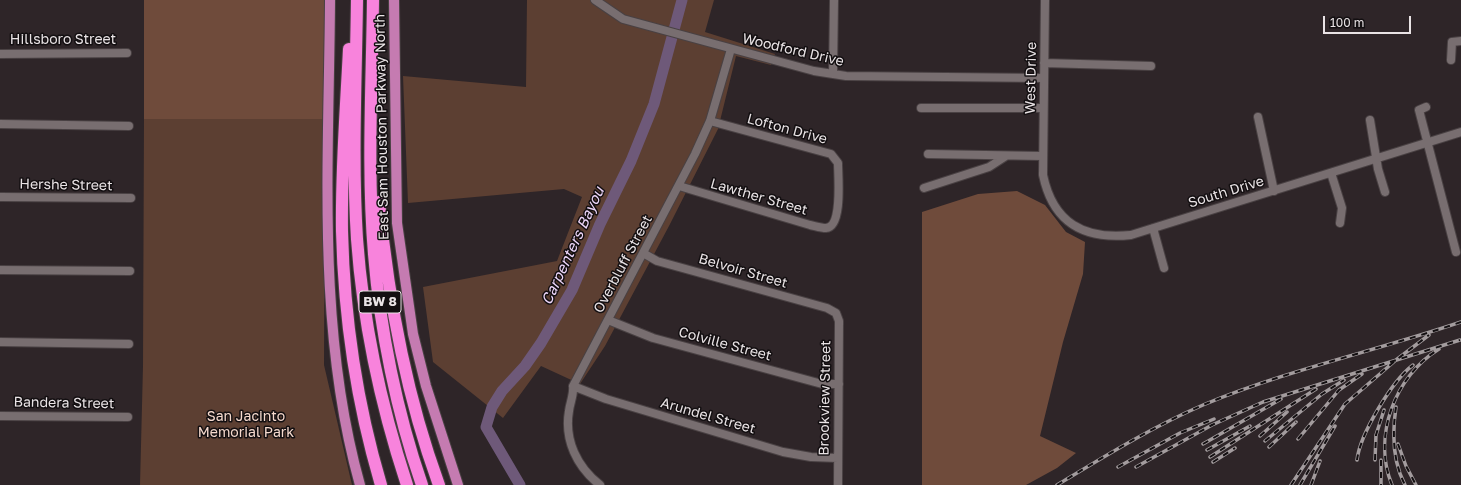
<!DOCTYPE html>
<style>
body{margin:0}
#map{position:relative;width:1461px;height:485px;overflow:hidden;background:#2e2528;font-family:"Golos Text",sans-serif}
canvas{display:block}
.scale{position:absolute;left:1323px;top:16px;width:88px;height:18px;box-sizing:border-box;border:2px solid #e9e3e5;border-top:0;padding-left:5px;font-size:12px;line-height:14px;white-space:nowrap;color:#e9e3e5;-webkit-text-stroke:3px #130f11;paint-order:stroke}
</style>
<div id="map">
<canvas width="1461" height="485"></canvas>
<div class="scale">100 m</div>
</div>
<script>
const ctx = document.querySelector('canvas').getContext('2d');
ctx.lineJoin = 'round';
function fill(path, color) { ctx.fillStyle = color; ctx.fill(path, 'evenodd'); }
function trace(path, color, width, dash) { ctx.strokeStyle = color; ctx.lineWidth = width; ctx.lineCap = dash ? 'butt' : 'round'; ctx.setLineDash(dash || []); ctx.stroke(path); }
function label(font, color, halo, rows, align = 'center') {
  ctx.font = font + ' "Golos Text",sans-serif'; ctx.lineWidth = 3; ctx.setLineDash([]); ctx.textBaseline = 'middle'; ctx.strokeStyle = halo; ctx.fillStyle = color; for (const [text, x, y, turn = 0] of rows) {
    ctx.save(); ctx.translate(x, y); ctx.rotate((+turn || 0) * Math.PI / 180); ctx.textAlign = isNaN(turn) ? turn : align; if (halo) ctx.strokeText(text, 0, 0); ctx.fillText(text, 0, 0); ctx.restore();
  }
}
fill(new Path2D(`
 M527,0H714L705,32L775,54L771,65L736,56L718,129L669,226L605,346L580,384L541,366L503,418L433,362L423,287L557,261L582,197L564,189L408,203L403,76L526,87Z
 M144,119H325L324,365L352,485H140L143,366Z`), '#5c3f32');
fill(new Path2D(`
 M144,0H328L325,119H144Z
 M1017,191L1045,205L1066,232L1085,242L1083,274L1063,342L1040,436L1076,453L1057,468L1026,485H922V212L978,194Z`), '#6f4b3b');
trace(new Path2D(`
 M520,485L486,427L492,407L502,391L525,366L541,343L572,290L600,224L631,161L654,104L682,0`), '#6e5979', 11);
const minor = new Path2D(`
 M595,0L623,19L814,71L846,76L1044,78
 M1045,0L1043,175C1053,223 1084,240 1131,235L1461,132
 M0,54L127,53
 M1451,60L1452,42L1461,41
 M1044,63L1151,66
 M833,74L834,0
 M1426,107L1419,110L1456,252
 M921,108H1043
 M1258,117L1274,191
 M1370,120L1378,169L1385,192
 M0,124L129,126
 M928,154L1042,156
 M1331,173L1342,208L1340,223
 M679,186L810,225C815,226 821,228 826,228C843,227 838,176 838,163L831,154L710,121
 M924,188L989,167L1006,156
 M0,197L131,198
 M1153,228L1164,268
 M643,253L657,261L827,308L836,313L839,321L838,485
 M0,270L130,271
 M608,320L653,338L822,384H839
 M0,342L129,344
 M573,386L606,399L783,452L811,457L838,458
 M0,416L128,417
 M600,485C577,467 564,440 569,411C570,402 574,395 573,386L695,154L710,121L731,49`);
const major = new Path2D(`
 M330,0C329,160 316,329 360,485
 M394,0L397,223L413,334L426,386L458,485`);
const highway = new Path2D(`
 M357,0C356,79 352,160 357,239C363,322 381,406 407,485
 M373,0C372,84 367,170 374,254C380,330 397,413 422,485
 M349,49C346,110 341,170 342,231C344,315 357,404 381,485
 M379,202C388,297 406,395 439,485`);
trace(minor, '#494143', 10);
trace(major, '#494143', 12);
trace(highway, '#494143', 14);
trace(minor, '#786e70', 8);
trace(major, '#c57bb1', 10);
trace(highway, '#f883dc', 12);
const rail = new Path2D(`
 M1396,407C1392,433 1393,462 1405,485
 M1260,436L1287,412
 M1298,439L1339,390L1362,374
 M1265,441L1322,394L1344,380
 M1203,444L1281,399
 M1398,444L1406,466L1416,485
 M1269,447L1296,422
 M1207,450L1250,426
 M1210,457L1316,389
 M1357,460C1360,434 1392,381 1413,365
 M1375,460L1376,435L1384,410
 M1381,460V485
 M1213,462L1235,448
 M1118,467L1180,433L1214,419
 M1136,467L1212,425L1263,402L1460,340
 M1057,485C1105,456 1152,427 1203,405C1287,370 1376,351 1461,322
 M1291,485L1345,404L1396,360L1429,335
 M1300,485L1335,426
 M1311,485L1320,461
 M1392,485C1372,436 1395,376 1439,349`);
trace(rail, '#a39c9e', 3.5);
trace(rail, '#130f11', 2, [6]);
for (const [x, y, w] of [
 [380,302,42]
]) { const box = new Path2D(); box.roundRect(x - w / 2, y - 11, w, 22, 3); ctx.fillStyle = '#130f11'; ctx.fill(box); trace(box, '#e9e3e5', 1); }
label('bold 13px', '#e9e3e5', null, [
 ["BW 8",380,302]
]);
label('14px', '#e9e3e5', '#130f11', [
 ["Hillsboro Street",63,40],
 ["Woodford Drive",793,50,13],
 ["West Drive",1031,78,-89],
 ["East Sam Houston Parkway North",382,127,-91],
 ["Lofton Drive",787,129,15],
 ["Hershe Street",66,185,1],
 ["South Drive",1226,192,-17],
 ["Lawther Street",759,197,16],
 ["Overbluff Street",623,264,-62],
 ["Belvoir Street",743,271,16],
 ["Colville Street",725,344,15],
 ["Brookview Street",825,398,-89],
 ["Bandera Street",64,403,1],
 ["Arundel Street",708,416,16]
]);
label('14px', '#f6dace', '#130f11', [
 ["San Jacinto",246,417],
 ["Memorial Park",246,433]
]);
label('italic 15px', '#eed7fa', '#130f11', [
 ["Carpenters Bayou",573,246,-65]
]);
</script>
